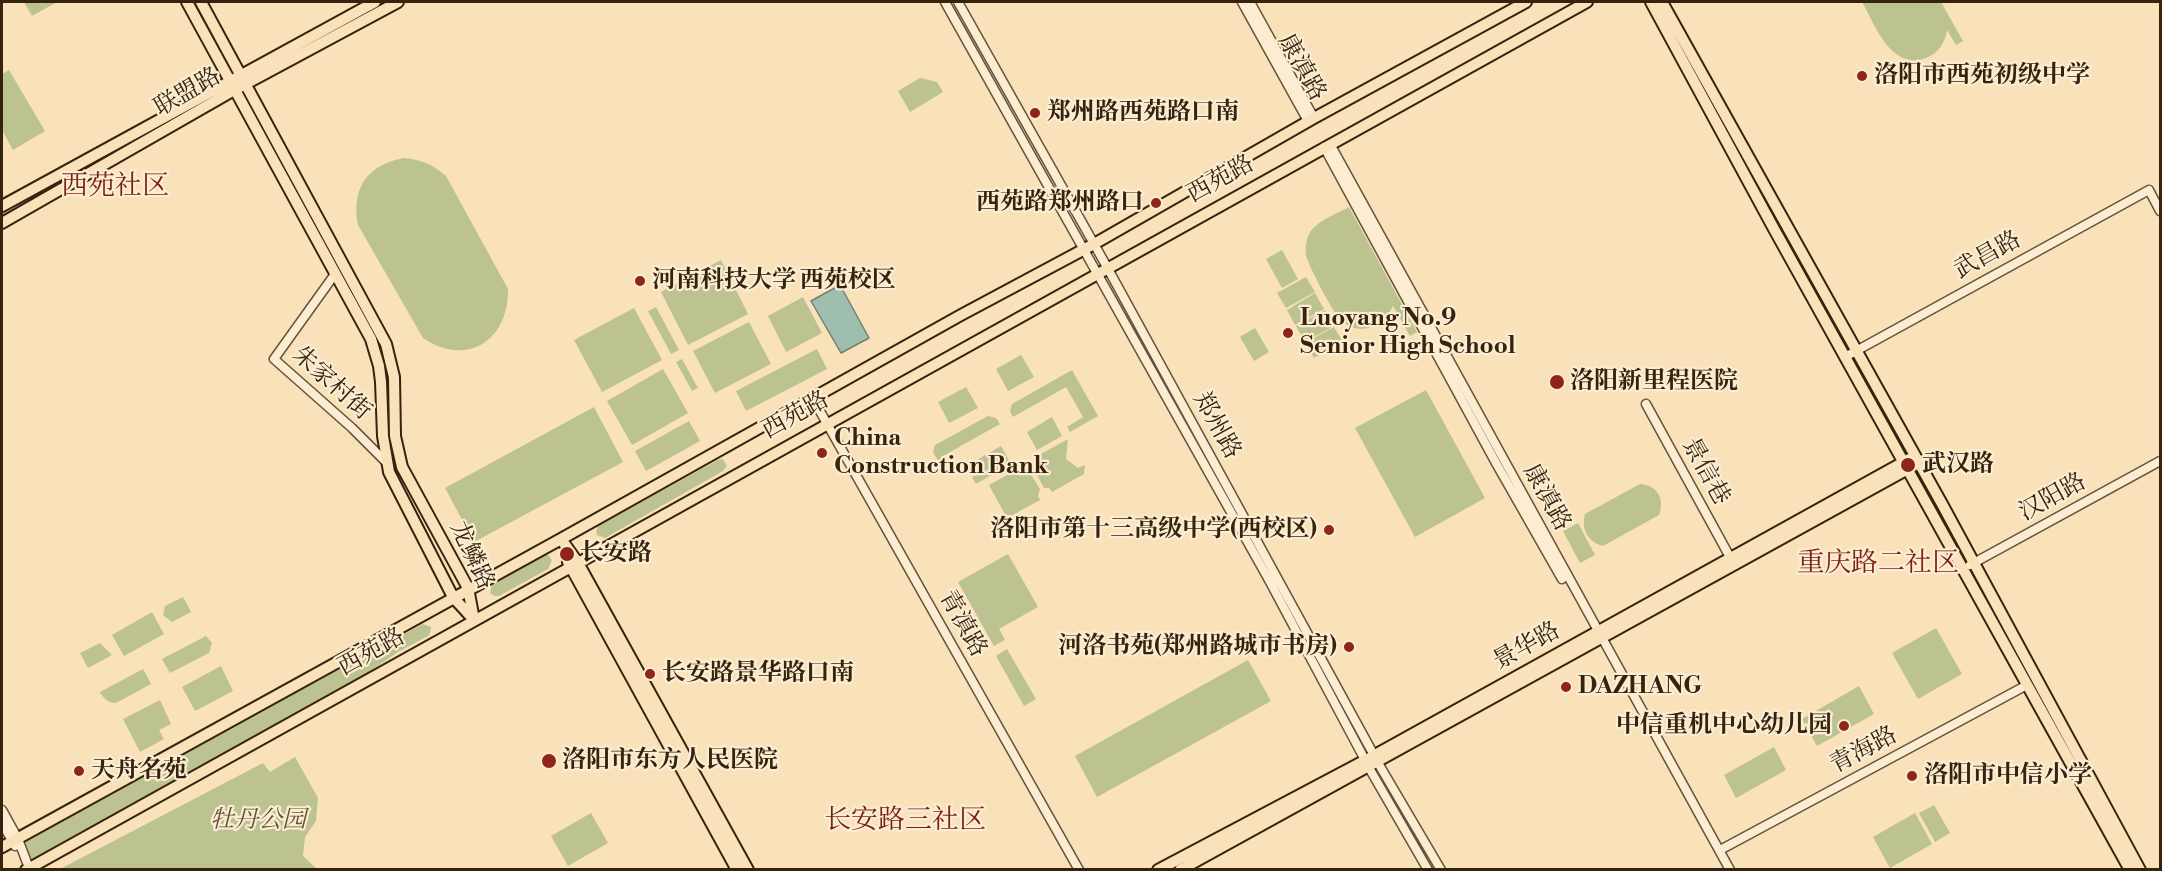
<!DOCTYPE html>
<meta charset="utf-8">
<style>
body{margin:0}
#map{position:relative;width:2162px;height:871px;overflow:hidden;background:#f9e1b9;font-family:"Libre Bodoni",serif}
canvas{display:block}
.frame{position:absolute;inset:0;border:3px solid #35230e;pointer-events:none}
</style>
<div id="map">
<canvas width="2162" height="871"></canvas>
<div class="frame"></div>
</div>
<script>
const ctx = document.querySelector('canvas').getContext('2d');
ctx.lineJoin = 'round';
function fill(path, color) { ctx.fillStyle = color; ctx.fill(path, 'evenodd'); }
function trace(path, color, width, dash) { ctx.strokeStyle = color; ctx.lineWidth = width; ctx.lineCap = dash ? 'butt' : 'round'; ctx.setLineDash(dash || []); ctx.stroke(path); }
function label(font, color, halo, rows, align = 'center') {
  ctx.font = font + ' "Libre Bodoni","Noto Serif SC",serif'; ctx.lineWidth = 4.5; ctx.setLineDash([]); ctx.textBaseline = 'middle'; ctx.strokeStyle = halo; ctx.fillStyle = color; for (const [text, x, y, turn = 0] of rows) {
    ctx.save(); ctx.translate(x, y); ctx.rotate((+turn || 0) * Math.PI / 180); ctx.textAlign = isNaN(turn) ? turn : align; if (halo) ctx.strokeText(text, 0, 0); ctx.fillText(text, 0, 0); ctx.restore();
  }
}
fill(new Path2D(`
 M24,2H57L32,16Z
 M1862,2H1941L1963,41L1956,45L1947,30C1945,42 1939,53 1926,58C1891,71 1875,25 1862,2Z
 M9,70L45,131L13,150L2,130V74Z
 M920,78L937,82L943,92L910,112L898,91Z
 M404,158C422,160 432,164 446,176L508,289C509,340 467,368 423,338L358,225C351,188 367,165 404,158Z
 M1349,207L1417,332L1410,336L1393,306C1384,326 1359,338 1341,320C1333,313 1308,265 1306,255C1305,249 1306,242 1308,236C1315,221 1335,215 1349,207Z
 M1282,250L1298,279L1282,288L1266,259Z
 M721,260L748,314L688,345L661,292Z
 M1306,277L1315,292L1286,308L1277,293Z
 M1315,293L1324,309L1295,325L1287,310Z
 M803,297L822,333L786,352L768,316Z
 M656,307L679,350L671,354L648,311Z
 M634,308L662,360L602,392L574,340Z
 M1325,310L1334,326L1305,342L1296,326Z
 M749,322L771,364L715,393L693,351Z
 M1334,327L1343,342L1314,358L1305,343Z
 M1255,328L1269,352L1254,361L1240,337Z
 M817,349L827,369L746,411L736,391Z
 M1021,355L1034,377L1008,391L996,369Z
 M682,359L698,388L692,391L676,362Z
 M663,369L688,413L632,445L607,401Z
 M1072,370L1098,416L1070,432L1067,427L1083,417L1066,387L1013,417L1010,411L1012,404Z
 M966,387L978,408L949,423L938,402Z
 M1426,390L1485,498L1415,537L1355,428Z
 M594,407L623,462L474,542L445,488Z
 M988,416L996,418L1000,424L943,456L947,464L942,467L933,452L935,445Z
 M1052,417L1062,436L1037,450L1027,432Z
 M689,421L700,441L646,471L635,451Z
 M1068,439L1066,459L1078,468L1085,465L1084,474L1052,492L1049,488H1044L1034,469L1038,465V460L1042,457L1041,454Z
 M1001,446L1011,464L976,484L972,477L976,475L970,464Z
 M723,459L727,466L723,471L605,538L597,535L596,532L598,526L718,460Z
 M1020,468L1024,473H1030L1040,489L1038,496L1040,500L1007,518L989,485Z
 M1640,484C1658,485 1665,500 1659,515L1603,546C1588,542 1581,530 1585,514Z
 M1578,523L1595,555L1580,563L1563,531Z
 M1008,554L1038,607L999,629L1005,640L994,646L958,582Z
 M544,555H548L552,560L548,569L499,596H494L490,593L492,585Z
 M183,597L191,612L172,622L163,615L165,606Z
 M152,612L164,634L124,656L112,635Z
 M423,624L431,627L430,633L428,636L398,652L363,676L31,861L22,840L372,649L391,641Z
 M1936,628L1962,674L1918,699L1892,653Z
 M206,636L212,643L209,653L170,673L162,659Z
 M100,643L112,655L88,668L80,653Z
 M1007,649L1036,699L1024,706L996,656Z
 M1248,660L1271,701L1097,797L1075,756Z
 M221,666L233,691L195,711L182,687Z
 M143,669L151,684L116,703C108,703 103,698 100,692Z
 M1859,686L1874,714L1817,746L1802,719Z
 M160,700L171,724L159,730L164,739L140,752L123,719Z
 M1774,747L1786,770L1736,798L1724,775Z
 M295,757L318,798L316,821L305,837L303,856L317,869H60L263,763L270,772Z
 M1934,805L1950,833L1935,842L1919,813Z
 M591,813L608,843L568,866L551,836Z
 M1915,813L1932,844L1890,868L1873,837Z`), '#bcc390');
const water = new Path2D(`
 M840,285L869,338L841,353L811,301Z`);
fill(water, '#9ebeaf');
trace(water, '#74806f', 1.5);
const minor = new Path2D(`
 M945,2L1269,580L1372,773L1428,870
 M958,2L1107,267L1381,768L1441,870
 M1242,2L1308,121
 M1250,2L1314,118
 M1330,144L1730,870
 M1324,147L1496,463L1562,579
 M335,274L274,359L352,428L385,461
 M1845,357L2149,190L2160,211
 M812,397L1079,870
 M1646,404L1731,559
 M1970,565L2160,461
 M2,810L18,839L29,868
 M2,823L15,846
 M1720,850L2027,685`);
const major = new Path2D(`
 M187,2L371,339L379,366L381,382L383,436L389,472L453,597L474,620
 M201,2L386,344L394,377L395,436L402,467L468,588L474,620
 M1651,2L1774,229L2130,870
 M1662,2L1942,504L2140,870
 M2,206L375,2
 M2,223L236,89L398,2
 M561,539L578,563L748,870
 M568,562L737,870
 M2,847L561,539L961,315L1094,244L1314,118L1526,2
 M26,870L1587,2
 M1158,870L1366,760L1909,459
 M1180,870L1913,466`);
trace(minor, '#665239', 11);
trace(major, '#35230e', 14);
trace(minor, '#fbecd2', 8);
trace(major, '#f9e1b9', 10);
for (const [x, y, r, color] of [
 [1862,76,6,"#8f2418"],
 [1035,113,6,"#8f2418"],
 [1156,203,6,"#8f2418"],
 [640,281,6,"#8f2418"],
 [1288,333,6,"#8f2418"],
 [1557,382,8,"#8f2418"],
 [822,453,6,"#8f2418"],
 [1908,465,8,"#8f2418"],
 [1329,530,6,"#8f2418"],
 [567,554,8,"#8f2418"],
 [1349,647,6,"#8f2418"],
 [650,674,6,"#8f2418"],
 [1566,687,6,"#8f2418"],
 [1844,726,6,"#8f2418"],
 [549,761,8,"#8f2418"],
 [79,771,6,"#8f2418"],
 [1912,776,6,"#8f2418"]
]) { const dot = new Path2D(); dot.arc(x, y, r, 0, 2 * Math.PI); ctx.fillStyle = color; ctx.fill(dot); trace(dot, '#fbecd2', 2); }
label('24px', '#35230e', '#fbecd2', [
 ["康滇路",1301,68,61],
 ["联盟路",188,93,-30],
 ["西苑路",1221,180,-29],
 ["武昌路",1988,256,-29],
 ["朱家村街",331,384,42],
 ["西苑路",796,416,-29],
 ["郑州路",1216,426,61],
 ["景信巷",1705,472,61],
 ["康滇路",1546,498,61],
 ["汉阳路",2053,498,-29],
 ["龙鳞路",471,556,65],
 ["青滇路",962,624,61],
 ["景华路",1527,647,-29],
 ["西苑路",372,653,-29],
 ["青海路",1864,751,-28]
]);
label('bold 24px', '#35230e', '#fbecd2', [
 ["洛阳市西苑初级中学",1874,76],
 ["郑州路西苑路口南",1047,113],
 ["西苑路郑州路口",1144,203,"right"],
 ["河南科技大学 西苑校区",652,281],
 ["Luoyang No.9",1300,319],
 ["Senior High School",1300,347],
 ["洛阳新里程医院",1570,382],
 ["China",834,439],
 ["Construction Bank",834,467],
 ["武汉路",1922,465],
 ["洛阳市第十三高级中学(西校区)",1317,530,"right"],
 ["长安路",580,554],
 ["河洛书苑(郑州路城市书房)",1337,647,"right"],
 ["长安路景华路口南",662,674],
 ["DAZHANG",1578,687],
 ["中信重机中心幼儿园",1832,726,"right"],
 ["洛阳市东方人民医院",562,761],
 ["天舟名苑",91,771],
 ["洛阳市中信小学",1924,776]
], 'left');
label('italic 24px', '#5e5335', '#fbecd2', [
 ["牡丹公园",258,821]
]);
label('27px', '#7a1f14', '#fbecd2', [
 ["西苑社区",115,188],
 ["重庆路二社区",1878,565],
 ["长安路三社区",905,822]
]);
</script>
